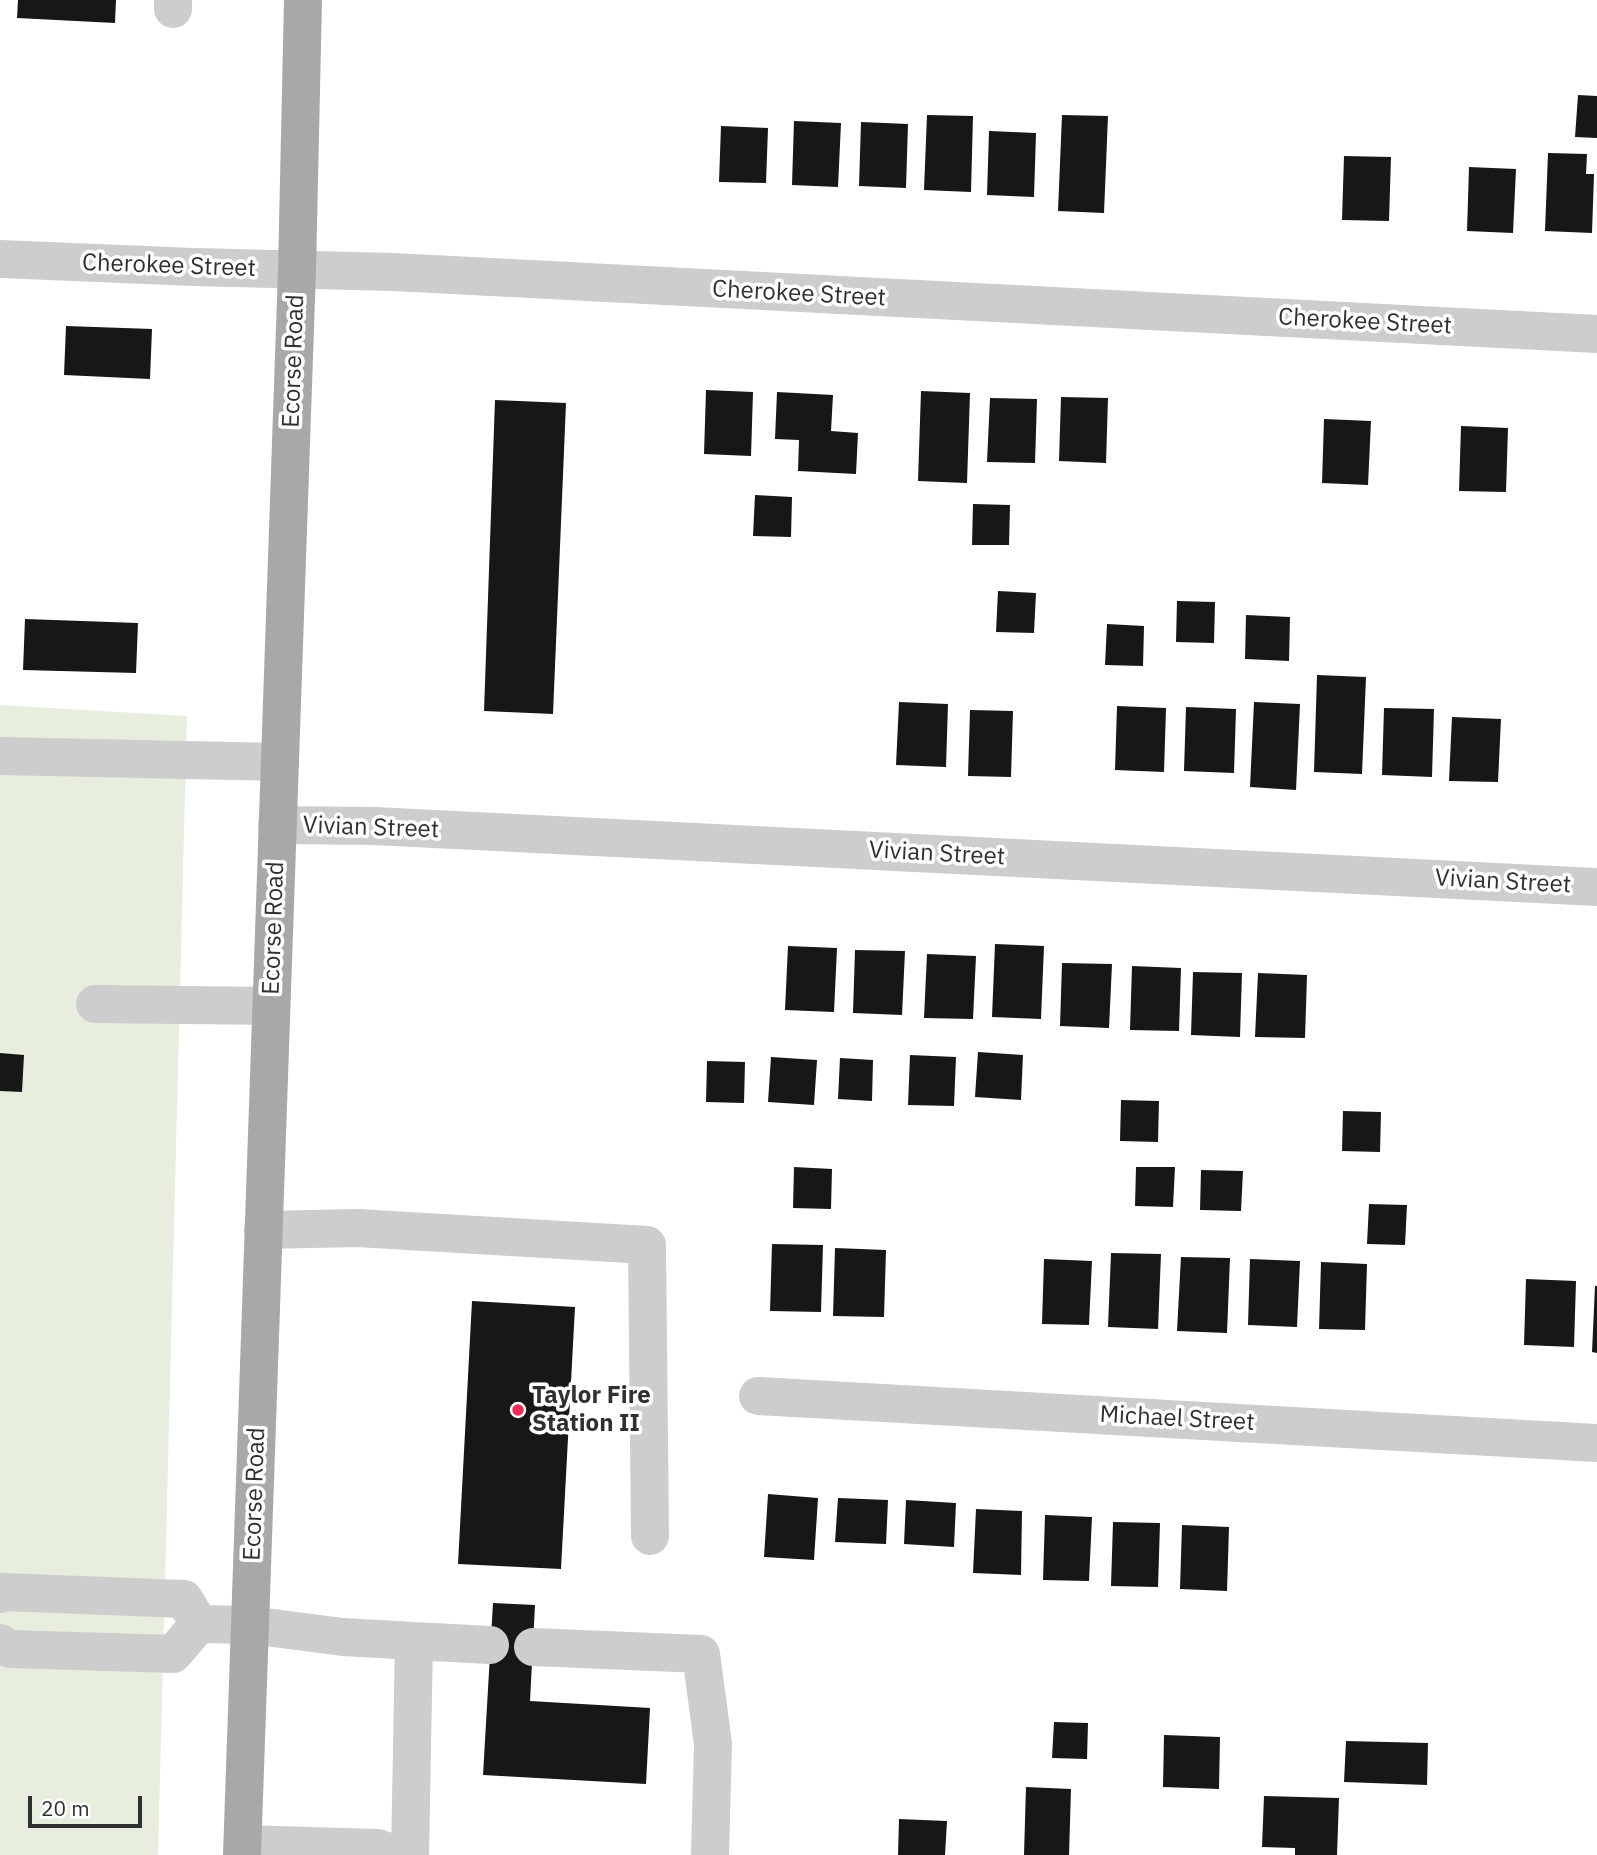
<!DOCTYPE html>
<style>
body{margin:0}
#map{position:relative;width:1597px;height:1855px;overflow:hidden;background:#fff;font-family:"IBM Plex Sans",sans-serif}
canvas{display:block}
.scale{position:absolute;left:28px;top:1796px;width:114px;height:32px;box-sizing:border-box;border:4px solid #303030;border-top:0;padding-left:9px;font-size:21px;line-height:24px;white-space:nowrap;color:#303030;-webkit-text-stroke:5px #fff;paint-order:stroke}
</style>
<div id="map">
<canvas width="1597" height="1855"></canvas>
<div class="scale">20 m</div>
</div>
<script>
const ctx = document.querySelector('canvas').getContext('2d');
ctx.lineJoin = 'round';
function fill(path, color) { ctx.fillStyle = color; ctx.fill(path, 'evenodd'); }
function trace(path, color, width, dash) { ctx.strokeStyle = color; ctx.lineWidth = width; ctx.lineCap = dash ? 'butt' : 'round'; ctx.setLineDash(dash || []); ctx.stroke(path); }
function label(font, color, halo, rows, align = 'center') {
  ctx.font = font + ' "IBM Plex Sans",sans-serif'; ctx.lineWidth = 7; ctx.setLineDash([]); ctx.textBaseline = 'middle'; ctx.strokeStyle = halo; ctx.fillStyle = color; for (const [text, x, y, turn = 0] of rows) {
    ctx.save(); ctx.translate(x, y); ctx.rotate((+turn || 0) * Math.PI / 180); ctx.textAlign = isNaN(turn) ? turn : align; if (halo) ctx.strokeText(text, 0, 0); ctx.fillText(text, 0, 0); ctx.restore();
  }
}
fill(new Path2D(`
 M0,705L187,716L158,1855H0Z`), '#e8eedd');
fill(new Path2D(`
 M18,0H116L115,23L17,18Z
 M1578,95L1597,96V138L1575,137Z
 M927,115L973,116L971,192L924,190Z
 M1062,115L1108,116L1104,213L1058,211Z
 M794,121L841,123L838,187L792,185Z
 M861,122L908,124L906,188L859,186Z
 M721,126L768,128L766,183L719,182Z
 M989,131L1036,133L1034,197L987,195Z
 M1548,153L1587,154L1586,174H1594L1592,233L1545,231Z
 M1344,156L1391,157L1389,221L1342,220Z
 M1469,167L1516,169L1513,233L1467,231Z
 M66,326L152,329L150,379L64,375Z
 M706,390L753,392L751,456L704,454Z
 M921,391L970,393L967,483L918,481Z
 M777,392L833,395L831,431L858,433L856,474L798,471L799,440L775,439Z
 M1061,397L1108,398L1106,463L1059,461Z
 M990,398L1037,399L1035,463L987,462Z
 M495,400L566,403L553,714L484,711Z
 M1324,419L1371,421L1368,485L1322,483Z
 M1461,426L1508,428L1506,492L1459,491Z
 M755,495L792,497L791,537L753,536Z
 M973,504L1010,505L1009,545H972Z
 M998,591L1036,593L1034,633L996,632Z
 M1177,601L1215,602L1214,643L1176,642Z
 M1246,615L1290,617L1289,661L1245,659Z
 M25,619L138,623L136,673L23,670Z
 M1107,624L1144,626L1143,666L1105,665Z
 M1317,675L1366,677L1362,774L1314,772Z
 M899,702L948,704L946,767L896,765Z
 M1254,702L1300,704L1296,790L1250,787Z
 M1117,706L1166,708L1164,772L1115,770Z
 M1186,707L1236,709L1234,773L1184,771Z
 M1384,708L1434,709L1432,777L1382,775Z
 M970,710L1013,711L1011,777L968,776Z
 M1452,717L1501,719L1498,782L1449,781Z
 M995,944L1044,946L1041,1019L992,1017Z
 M788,946L837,948L834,1012L785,1010Z
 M855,950L905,951L902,1015L853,1013Z
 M927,954L976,956L973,1019L924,1018Z
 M1062,963L1112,964L1109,1028L1060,1026Z
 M1132,966L1181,968L1179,1031L1130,1030Z
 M1193,972L1242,973L1240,1037L1191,1035Z
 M1258,973L1307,975L1305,1038L1255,1037Z
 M978,1052L1023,1055L1021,1100L975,1097Z
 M0,1053L24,1055L22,1092L0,1091Z
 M910,1055L956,1057L954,1106L908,1105Z
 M771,1057L817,1060L814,1105L768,1102Z
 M840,1058L873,1060L872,1101L838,1099Z
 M707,1061L745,1062L744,1103L706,1102Z
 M1121,1100L1159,1101L1158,1142L1120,1141Z
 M1343,1111L1381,1112L1380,1152L1342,1151Z
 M794,1167L832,1169L831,1209L793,1208Z
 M1136,1167H1175L1173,1207L1135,1206Z
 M1201,1170L1243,1171L1241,1211L1200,1210Z
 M1369,1204L1407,1205L1405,1245L1367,1244Z
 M772,1244L823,1245L821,1312L770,1311Z
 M835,1248L886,1250L884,1317L833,1316Z
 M1111,1253L1161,1254L1158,1329L1108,1327Z
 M1181,1257L1230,1258L1227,1333L1177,1331Z
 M1044,1259L1092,1261L1089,1325L1042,1324Z
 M1250,1259L1300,1261L1297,1327L1248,1325Z
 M1321,1262L1367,1264L1365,1330L1319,1329Z
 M1526,1279L1576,1281L1574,1347L1524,1345Z
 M1595,1286H1597V1353L1592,1352Z
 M472,1301L575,1307L561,1569L458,1564Z
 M768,1494L818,1498L814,1560L764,1557Z
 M838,1498L888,1500L886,1544L835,1542Z
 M906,1500L956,1503L954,1547L904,1544Z
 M976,1509L1022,1511L1021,1575L973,1573Z
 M1045,1515L1092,1517L1089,1581L1043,1580Z
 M1113,1522L1160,1523L1158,1587L1111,1586Z
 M1182,1525L1229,1527L1227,1591L1180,1589Z
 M493,1603L535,1605L530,1701L650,1708L646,1784L483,1775Z
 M1054,1722L1088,1723L1087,1759L1052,1758Z
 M1164,1735L1220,1737L1219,1789L1163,1787Z
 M1346,1741L1428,1743L1427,1785L1344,1782Z
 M1026,1787L1071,1789L1069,1855H1024Z
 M1264,1796L1339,1798L1337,1855H1295V1848L1262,1847Z
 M899,1819L947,1821L945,1855H898Z`), '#171717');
trace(new Path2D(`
 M173,9V0
 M0,259L194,267L394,272L1597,334
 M0,756L280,762
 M277,825L374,826L1597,887
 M95,1004L271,1006
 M263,1230L357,1228L647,1245L650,1536
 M758,1396L1597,1443
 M0,1594L3,1592L184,1599L199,1624
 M414,1641L490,1645
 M0,1643L10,1649L173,1654L199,1624L250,1625L343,1637L414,1641L410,1855
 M533,1647L701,1654L713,1744L710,1855
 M243,1844L378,1848L397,1855`), '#cdcdcd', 38);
trace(new Path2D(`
 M242,1855L297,270L303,0`), '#a8a8a8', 38);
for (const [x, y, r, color] of [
 [518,1410,7,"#ee2a55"]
]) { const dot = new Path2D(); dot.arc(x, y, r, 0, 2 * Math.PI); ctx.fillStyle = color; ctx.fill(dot); trace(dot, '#fff', 2.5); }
label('24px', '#303030', '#fff', [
 ["Cherokee Street",169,266,2],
 ["Cherokee Street",799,294,3],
 ["Cherokee Street",1365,322,3],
 ["Ecorse Road",294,361,-88],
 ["Vivian Street",371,828,2],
 ["Vivian Street",937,854,3],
 ["Vivian Street",1503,882,3],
 ["Ecorse Road",274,928,-88],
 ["Michael Street",1177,1419,3],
 ["Ecorse Road",255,1494,-88]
]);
label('bold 24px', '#303030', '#fff', [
 ["Taylor Fire",532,1396],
 ["Station II",532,1424]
], 'left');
</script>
